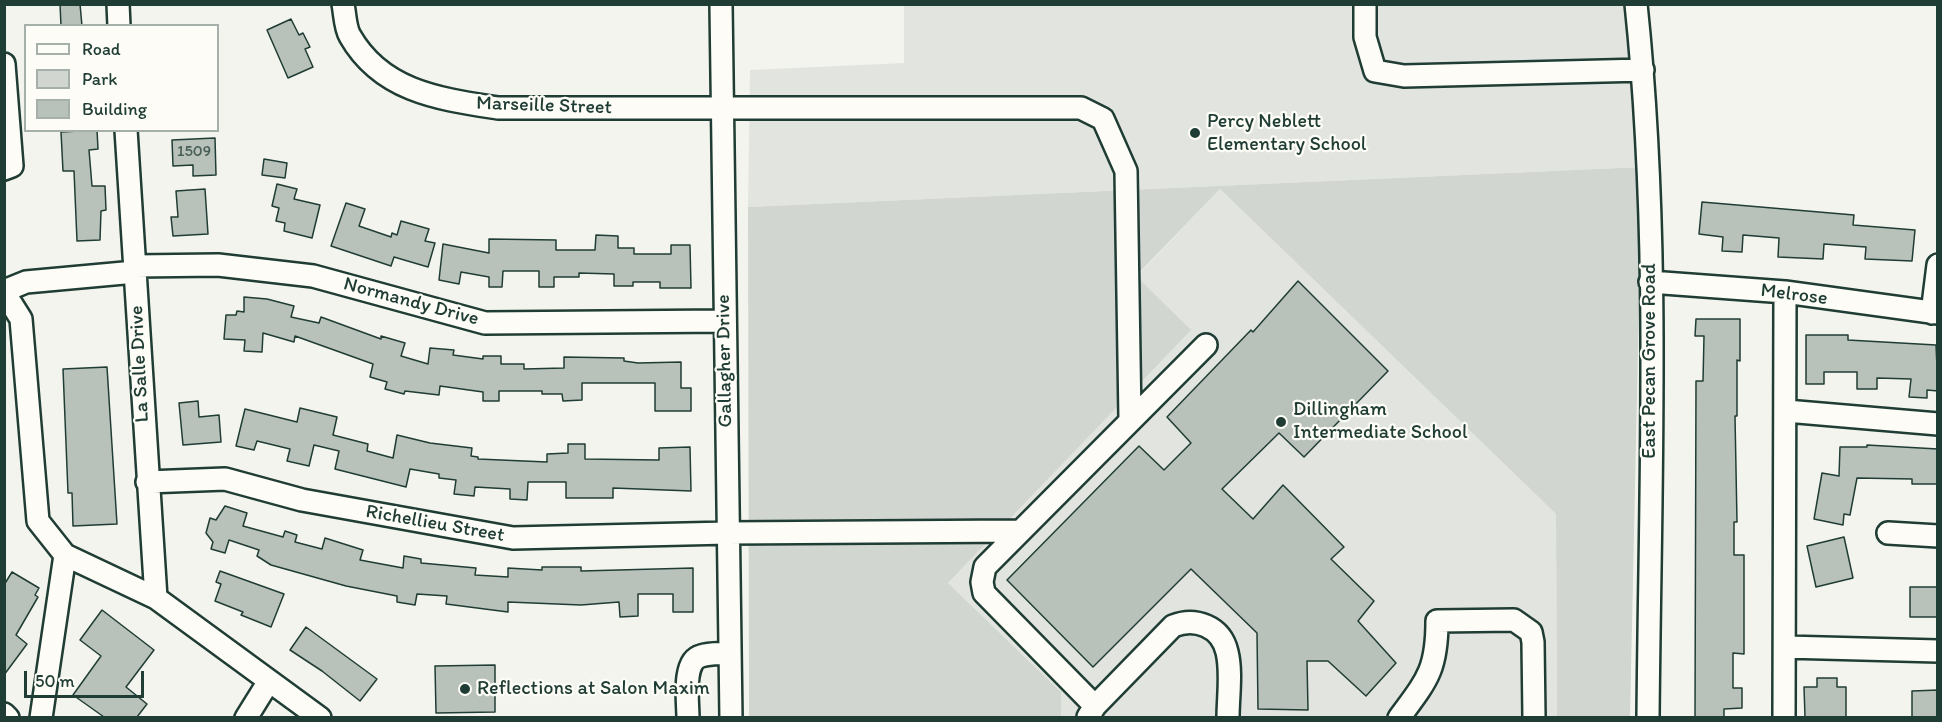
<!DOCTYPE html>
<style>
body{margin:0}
#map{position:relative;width:1942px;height:722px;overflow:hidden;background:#f4f4ef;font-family:Itim,sans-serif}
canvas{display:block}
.frame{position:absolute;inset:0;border:6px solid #1f3d34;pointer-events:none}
.legend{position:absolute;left:24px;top:24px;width:195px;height:108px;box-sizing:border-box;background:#fdfcf7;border:2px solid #a4b0a9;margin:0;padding:8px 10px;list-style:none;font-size:18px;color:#1f3d34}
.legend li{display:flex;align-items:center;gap:12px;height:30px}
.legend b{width:30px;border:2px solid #a4b0a9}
.scale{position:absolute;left:24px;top:671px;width:120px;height:27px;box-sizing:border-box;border:3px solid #1f3d34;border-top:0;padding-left:8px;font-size:18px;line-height:21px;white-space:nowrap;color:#1f3d34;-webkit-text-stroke:4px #fdfcf7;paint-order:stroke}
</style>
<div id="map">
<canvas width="1942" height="722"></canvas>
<div class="frame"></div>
<ul class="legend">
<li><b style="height:8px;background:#fdfcf7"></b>Road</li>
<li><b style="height:16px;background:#d1d6d1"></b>Park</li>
<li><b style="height:16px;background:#b9c1bb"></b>Building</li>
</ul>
<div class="scale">50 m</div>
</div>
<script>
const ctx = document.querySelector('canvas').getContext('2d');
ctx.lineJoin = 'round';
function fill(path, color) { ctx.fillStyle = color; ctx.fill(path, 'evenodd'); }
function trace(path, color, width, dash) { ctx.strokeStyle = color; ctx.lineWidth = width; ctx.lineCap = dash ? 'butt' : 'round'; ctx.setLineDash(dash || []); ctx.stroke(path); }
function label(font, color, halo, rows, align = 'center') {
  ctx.font = font + ' Itim,sans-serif'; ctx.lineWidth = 4.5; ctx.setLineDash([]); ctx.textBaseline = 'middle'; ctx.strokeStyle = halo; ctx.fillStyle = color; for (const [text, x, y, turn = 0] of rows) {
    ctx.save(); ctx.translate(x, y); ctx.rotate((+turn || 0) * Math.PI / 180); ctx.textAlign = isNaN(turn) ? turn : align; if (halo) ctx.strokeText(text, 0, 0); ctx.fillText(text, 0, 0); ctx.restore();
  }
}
fill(new Path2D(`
 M904,5H1629L1642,167L748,207L750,70L904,63Z
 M1220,189L1556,514L1557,717H1061V692L948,583L1190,330L1136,277Z`), '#e2e5df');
fill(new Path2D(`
 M1642,167L1630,717H1557L1556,514L1220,189L1136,276L1191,330L948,583L1061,692V717H749L748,207Z`), '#d1d6d1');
const building = new Path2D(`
 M60,4H80L82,26H61Z
 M291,19L299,35L303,33L310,47L305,49L313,67L288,78L267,30Z
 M97,130L98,149L89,150L92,186H105L106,210L101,211L100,240L77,241L74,171H63L61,132Z
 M215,138L216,175L193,176V165L173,166L172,140Z
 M264,159L287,163L285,178L262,175Z
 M277,184L297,189L294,199L320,205L312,238L284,231L285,223L276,221L279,208L272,206Z
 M205,189L208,234L173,236L171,217H178L176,191Z
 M1702,202L1854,215L1853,225L1915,230L1912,261L1865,259L1866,247L1824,244L1823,259L1778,257L1779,238L1743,235L1742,252L1722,251L1723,237L1699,234Z
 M346,203L365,209L359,226L391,237L392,233L397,235L401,221L429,229L425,241L435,243L428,267L394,257L391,266L331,246Z
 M596,235L618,236V248H634V254H671V245H690L691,288H660V282H633V286H614V274L579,273V277H554V287H539V271H503L502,287H489V277L461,272L459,284L439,280L443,244L489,253V239L556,240V250H595Z
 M1298,281L1388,371L1304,457L1279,433L1222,489L1253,519L1283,485L1344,547L1331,559L1374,601L1358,621L1396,663L1366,696L1328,661H1307L1308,710L1258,709L1257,633L1191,569L1093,667L1007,580L1139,446L1164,470L1191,443L1167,417L1251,330L1253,332Z
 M244,297L267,299L294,306L291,317L319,323L321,317L381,339V336L405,343L401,356L428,364L430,348L454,350L453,355L483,359V356H501V364H524V369L564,368V357L624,358V361L638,363L681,362V388H691V411H655V383H582V400L563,401L562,394H542V391H499V401H483V392L440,386L439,395L405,391L404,394L385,389L387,382L370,377L373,364L295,336L294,342L263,333L262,352L244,351L245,340L224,339L226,315H236L237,311L244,312Z
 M1696,319H1740V361L1737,360V416H1735L1737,522H1734V555H1744V654L1733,653V688H1742V708L1724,709V717H1695L1696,381H1703L1704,336H1695Z
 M1806,335H1848V340L1936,345L1938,391L1927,390V398L1909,397L1911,379L1877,378V389H1857V372H1824V384H1806Z
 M107,367L117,524L73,526L72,493H68L63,369Z
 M198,401L199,417L219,415L221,442L183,445L179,403Z
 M300,408L337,417L333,435L368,444L367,451L393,458L397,435L430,443L472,448L471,456L478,457V459L547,462V454L568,453V444H585V459L659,460V448L690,447L691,491L613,488V498H566V482H528L527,500L510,499V489L475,487L474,496L454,494L456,480L439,478V474L410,469L406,487L335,469L339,451L314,445L309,466L287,461L290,449L257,441L254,450L236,446L245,409L297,422Z
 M1867,445L1938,449V484H1912V479L1857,478L1850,515L1844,514L1843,525L1814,519L1822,473L1839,476L1840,447H1867Z
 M225,506L247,513L243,526L283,537L285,531L297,535L295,542L322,549L325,538L363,550L360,560L403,568L404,556L421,559V563L476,568L475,575L508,577V568L542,570V567H581V571L693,568V612H673V594H638V616L620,617L619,602L581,605L508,602V612L446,604L447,596L417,594L415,605L397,602V596L346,586L271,565L257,556L259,550L229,540L225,553L211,549L213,542L206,533L210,518L216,520Z
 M1844,537L1853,578L1816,587L1807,546Z
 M220,571L284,594L271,627L241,615L243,612L215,601L221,584L216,582Z
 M12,572L39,588L35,595L38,597L16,635L27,644L4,675V585Z
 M1910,587H1938V617H1910Z
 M102,610L154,650L126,687L147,704L137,717H104L73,695L101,656L80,640Z
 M306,627L377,679L360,701L322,671L290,650Z
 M495,665V712L436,713L435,666Z
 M1817,678H1837V687H1846V717H1805L1804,687H1817Z
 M1938,690V717H1912V691Z`);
fill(building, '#b9c1bb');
trace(building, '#1f3d34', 1.5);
const minor = new Path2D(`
 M118,4L119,26
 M343,4C345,14 345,28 350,36C382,92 440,99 498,108H1081L1103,119L1126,171L1130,419
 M721,4L731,718
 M1365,4V37L1375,71L1404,76L1643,70
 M1636,4C1661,241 1650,480 1648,718
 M4,64L12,166L4,169
 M126,130L156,598
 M135,266L218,265L313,276L485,323L725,321
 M1650,282L1785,292L1938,313
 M4,291L26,282L135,272
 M4,292L21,319L38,521L65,555
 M1932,313L1938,265
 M1786,411L1938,424
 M147,482L225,479L302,500L513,538L728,533L1018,531
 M1888,533L1938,536
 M1785,647L1938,651
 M1095,706L984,593L982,582L985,567L1206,345
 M4,714L8,718
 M1088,717L1095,706L1173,626C1195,617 1221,626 1227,652C1232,672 1228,697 1228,718
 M41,718L65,555L156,598L320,718
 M246,718L269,681
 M688,718C688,702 682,661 701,656C710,653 721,654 730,653
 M1399,718C1427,680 1437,670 1437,621L1514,620L1531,632L1533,642L1534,718
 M1784,718L1785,292`);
trace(minor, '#1f3d34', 26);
trace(minor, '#fdfcf7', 21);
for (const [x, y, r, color] of [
 [1195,133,6,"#1f3d34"],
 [1281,422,6,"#1f3d34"],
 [465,689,6,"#1f3d34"]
]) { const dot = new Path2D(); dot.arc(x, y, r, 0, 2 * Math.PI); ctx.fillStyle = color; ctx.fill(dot); trace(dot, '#fdfcf7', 2); }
label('16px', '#465e56', null, [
 ["1509",194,152]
]);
label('20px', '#1f3d34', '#fdfcf7', [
 ["Marseille Street",544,106,2],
 ["Melrose",1794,295,7],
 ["Normandy Drive",411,302,15],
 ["Gallagher Drive",725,361,-91],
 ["East Pecan Grove Road",1650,361,-90],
 ["La Salle Drive",140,364,-93],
 ["Richellieu Street",435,524,10]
]);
label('20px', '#1f3d34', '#fdfcf7', [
 ["Percy Neblett",1207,122],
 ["Elementary School",1207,145],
 ["Dillingham",1293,410],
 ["Intermediate School",1293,433],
 ["Reflections at Salon Maxim",477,689]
], 'left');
</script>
